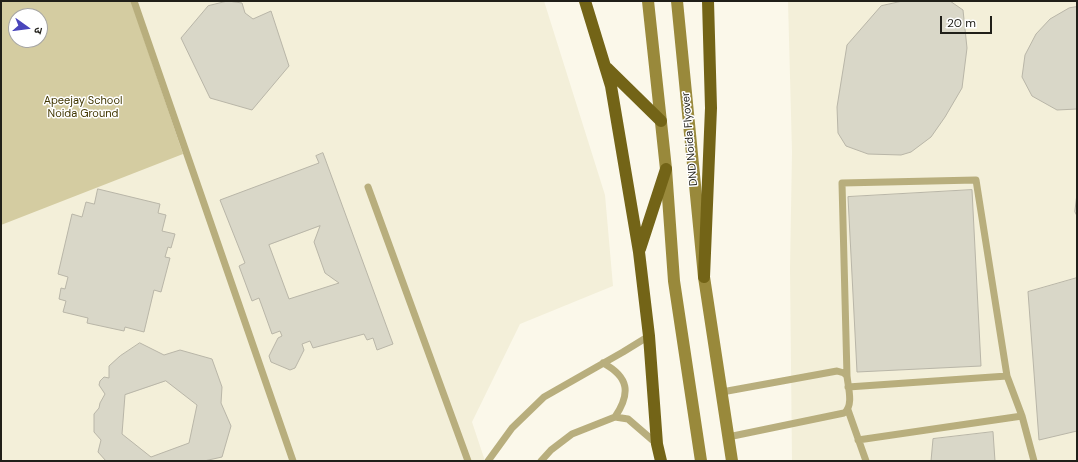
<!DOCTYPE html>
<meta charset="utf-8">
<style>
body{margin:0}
#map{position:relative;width:1078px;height:462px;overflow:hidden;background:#fbf8ea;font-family:"DM Sans","Noto Sans Devanagari",sans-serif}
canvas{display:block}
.frame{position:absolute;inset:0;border:2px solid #201f19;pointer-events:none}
.north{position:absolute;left:8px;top:8px;width:40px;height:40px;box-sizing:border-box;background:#fff;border:1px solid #a6a5a3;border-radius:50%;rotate:104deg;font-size:11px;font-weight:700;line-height:16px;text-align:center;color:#201f19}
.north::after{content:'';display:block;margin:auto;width:14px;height:18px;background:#4945bb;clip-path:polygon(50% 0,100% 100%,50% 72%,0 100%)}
.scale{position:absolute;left:940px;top:16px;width:52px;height:18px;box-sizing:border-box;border:2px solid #201f19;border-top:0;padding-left:5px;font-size:12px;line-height:14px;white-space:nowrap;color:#201f19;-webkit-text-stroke:3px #fff;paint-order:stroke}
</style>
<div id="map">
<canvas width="1078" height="462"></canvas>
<div class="frame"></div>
<div class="north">उ</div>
<div class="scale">20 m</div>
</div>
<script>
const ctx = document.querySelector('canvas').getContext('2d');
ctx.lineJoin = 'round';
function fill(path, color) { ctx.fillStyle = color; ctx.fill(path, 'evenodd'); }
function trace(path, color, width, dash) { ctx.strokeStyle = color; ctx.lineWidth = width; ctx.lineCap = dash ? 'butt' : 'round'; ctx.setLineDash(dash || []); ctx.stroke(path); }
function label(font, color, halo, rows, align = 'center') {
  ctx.font = font + ' "DM Sans",sans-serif'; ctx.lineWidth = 3; ctx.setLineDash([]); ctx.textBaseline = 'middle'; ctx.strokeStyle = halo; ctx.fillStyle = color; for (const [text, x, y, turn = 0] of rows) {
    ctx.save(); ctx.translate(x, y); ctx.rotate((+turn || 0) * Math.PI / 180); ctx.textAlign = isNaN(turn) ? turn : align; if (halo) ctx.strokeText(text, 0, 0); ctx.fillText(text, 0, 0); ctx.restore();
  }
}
fill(new Path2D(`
 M1,1H544L605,195L613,286L520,324L472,422L485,461H1ZM16,16H40V40H16Z
 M788,1H1077V461H792L790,269L792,152Z`), '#f3efd9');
fill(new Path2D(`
 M1,1H131L183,154L1,225ZM16,16H40V40H16Z`), '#d4cca1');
const building = new Path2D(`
 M228,1L242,3L245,13L253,19L271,11L289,66L252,110L210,98L181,38L208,6Z
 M903,1H950L963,10L967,48L962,88L945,117L931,137L911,152L901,155L868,154L846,146L838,133L837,107L847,45L881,6Z
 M1077,7V109L1057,110L1032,96L1022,77L1025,55L1036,34L1050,19L1069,8Z
 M323,153L393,344L377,350L373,338L367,340L364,334L313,348L310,341L302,344L304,350L295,368L290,370L271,362L269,356L278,338L282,336L280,331L272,334L259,298L252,301L239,266L245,263L220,200L319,163L316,156ZM320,226L314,242L325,273L339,283L289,299L269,245Z
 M98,189L160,204L158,213L166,215L162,231L175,234L171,248L168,247L165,257L170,258L161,292L154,290L144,332L125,327L124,331L87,323L88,318L63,312L66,301L59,299L61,288L65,289L68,277L58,274L72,214L82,217L86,202L94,204Z
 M972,190L981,366L857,372L848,197Z
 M1077,194V216L1075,212Z
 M1077,278V431L1039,440L1028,292Z
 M140,343L164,355L180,350L212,359L222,387L221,403L231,426L222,457L204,461H106L98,452L101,440L94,432V414L99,408L100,403L105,394L99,385L100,381L104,377L109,378V366L120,356ZM166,381L197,405L189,443L151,457L122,434L125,395Z
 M993,432L995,461H931L933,439Z`);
fill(building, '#d9d7c8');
trace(building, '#b9b6a8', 1);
trace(new Path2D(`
 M134,1L293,461
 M368,187L468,461
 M603,363C629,377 631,393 615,417
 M847,376L842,183L976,180L1007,376L848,387
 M1007,376L1022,416
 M722,392L837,371L844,373L847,376C848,387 854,406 844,413L728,437
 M848,410L866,461
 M858,440L1022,416L1034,461
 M488,461L512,428L544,397L623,352L649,336
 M541,461L551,450L572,434L615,417L628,419L657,444`), '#b8ae7d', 7);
trace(new Path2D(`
 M648,1L666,169L674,281L701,461
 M677,1L704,277L732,461`), '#99893b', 12);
trace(new Path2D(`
 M585,1L611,86L639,252L649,336L657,444L661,461
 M607,68L661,121
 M640,249L666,169
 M704,277L711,108L708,1`), '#736417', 12);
label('11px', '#403600', '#fff', [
 ["Apeejay School",83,101],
 ["Noida Ground",83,114]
]);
label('11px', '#201f19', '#fff', [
 ["DND Noida Flyover",690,139,-95]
]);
</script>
